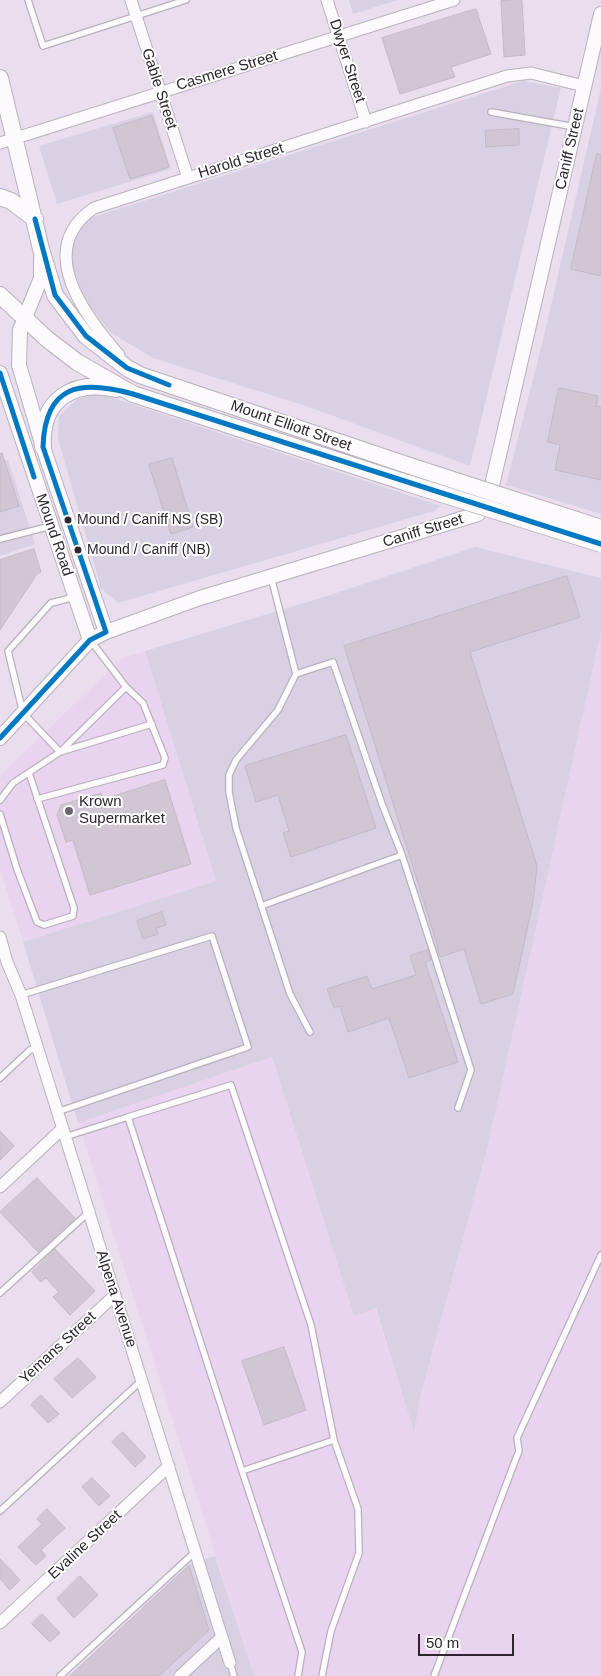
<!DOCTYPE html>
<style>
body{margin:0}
#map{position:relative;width:601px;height:1676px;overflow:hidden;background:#eadeee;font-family:Helvetica,sans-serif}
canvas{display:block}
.scale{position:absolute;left:418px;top:1634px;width:96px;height:22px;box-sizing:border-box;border:2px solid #2d2430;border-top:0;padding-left:6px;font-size:15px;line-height:18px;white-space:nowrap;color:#2d2430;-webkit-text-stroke:4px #fff;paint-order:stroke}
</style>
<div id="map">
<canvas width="601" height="1676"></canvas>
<div class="scale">50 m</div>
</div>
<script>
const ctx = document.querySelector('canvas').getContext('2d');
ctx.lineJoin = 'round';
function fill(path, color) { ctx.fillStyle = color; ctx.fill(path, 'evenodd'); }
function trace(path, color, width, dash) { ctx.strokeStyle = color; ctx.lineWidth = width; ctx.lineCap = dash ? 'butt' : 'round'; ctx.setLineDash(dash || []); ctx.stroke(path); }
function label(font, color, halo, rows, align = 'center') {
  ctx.font = font + ' Helvetica,sans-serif'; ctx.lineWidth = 4; ctx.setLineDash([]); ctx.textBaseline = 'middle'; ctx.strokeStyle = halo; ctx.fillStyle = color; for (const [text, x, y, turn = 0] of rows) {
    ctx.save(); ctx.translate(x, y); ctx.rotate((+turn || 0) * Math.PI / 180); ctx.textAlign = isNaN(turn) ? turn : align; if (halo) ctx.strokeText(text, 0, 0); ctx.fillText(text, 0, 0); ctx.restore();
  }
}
fill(new Path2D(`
 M601,632V1676H254L78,1123L272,1057L354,1315L375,1308L414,1430L421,1394L488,1146Z
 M145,651L216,881L23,942L0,869V775L123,658Z`), '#e9d4f0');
fill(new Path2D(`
 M349,0H398L353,14Z
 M523,81L561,88L470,466L306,406L153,358L110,332L85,301L72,266V245L87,219Z
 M601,88V514L506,485L542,344Z
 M153,112L171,169L57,204L39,146Z
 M92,394L110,397L441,506L434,511L118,603L101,588L58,439L59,416L78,398Z
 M8,460L35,544L0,556V462Z
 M475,547L601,578V632L488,1146L421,1394L414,1432L376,1308L354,1316L272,1057L78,1123L23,942L216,881L145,651L327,596Z
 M215,1556L254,1676H69L189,1564Z`), '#d8d1e4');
const building = new Path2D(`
 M522,0L525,55L504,57L501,1Z
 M476,9L491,54L451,67L455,77L400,94L382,38Z
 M152,116L169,167L130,179L113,128Z
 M519,129V145L486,147L485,131Z
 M597,154L601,155V276L571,269Z
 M559,388L598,396L596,406L601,407V480L555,470L560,445L548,442Z
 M2,453L19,506L0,512V454Z
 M172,458L193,527L171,534L149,465Z
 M34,549L41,572L37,574L0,630V560Z
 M567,576L580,617L470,652L537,866L533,902L513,994L481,1004L464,949L440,957L437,947H438L344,646Z
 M346,735L376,828L291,857L283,833L289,831L278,795L256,802L245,766Z
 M165,780L191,864L90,895L73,840L66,842L57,815L61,805L101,793L103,799Z
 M162,912L166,925L156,928L158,934L143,939L137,921Z
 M428,950L431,960L425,962L458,1062L409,1078L389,1018L348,1032L340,1006L334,1008L327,989L367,976L372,989L416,975L410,956Z
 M0,1131L14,1146L0,1160Z
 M37,1178L75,1218L38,1252L0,1212Z
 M55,1249L95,1291L70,1315L53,1297L59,1292L46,1278L41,1282L32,1272Z
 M284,1347L306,1410L264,1425L242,1361Z
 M78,1358L96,1377L72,1398L54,1379Z
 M41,1395L59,1414L48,1423L31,1405Z
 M123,1432L146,1457L135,1467L112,1442Z
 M92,1478L110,1496L99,1506L82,1487Z
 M47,1509L65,1528L41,1550L46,1556L36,1565L18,1547L42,1524L37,1519Z
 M0,1559L20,1580L10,1590L0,1579Z
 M189,1566L209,1630L159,1676H70Z
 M80,1576L98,1595L74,1618L57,1599Z
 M42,1614L60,1633L50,1642L32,1624Z`);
fill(building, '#d1c7d4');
trace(building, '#c3b9c6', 1);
const service = new Path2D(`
 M28,0L43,46L186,0
 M491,112L575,127
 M0,539L51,526
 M271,577L296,674L333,662L382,804L402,855L471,1070L458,1108
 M75,597L51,603L8,651L23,713L60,752L126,687L91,641
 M296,674L278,710L236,760L229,775V792L236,828L290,994L310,1032
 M37,799L163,765L165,758L143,703L126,687
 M0,800L13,783L60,752L152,724
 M0,814L17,869L37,922L44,925L73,916L74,908L29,773
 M261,906L402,855
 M21,995L212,936L248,1047L57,1112
 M0,1078L30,1050L37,1048
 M65,1137L128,1117L242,1471L334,1440L311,1325L231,1085L128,1117
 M0,1293L89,1212
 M242,1471L302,1652L298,1676
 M0,1511L142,1380
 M230,1663L234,1676
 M60,1676L196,1551
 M322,1676L331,1631L359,1553L358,1509L334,1440
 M434,1676L515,1461L519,1451L517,1438L601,1255`);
const minor = new Path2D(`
 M131,0L188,178
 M327,0L366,122
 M0,143L454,0
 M119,355C84,315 34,249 94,208L507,76L531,73L584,86
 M0,937L7,962L21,995L230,1663
 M0,1187L62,1129
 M0,1402L115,1295
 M0,1623L169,1466
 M180,1676L222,1637`);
const tertiary = new Path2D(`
 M41,258V278L20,330L19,365L43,447L106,632
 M0,373L90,640
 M0,738L90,640L106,632L200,598L478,514L490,493L493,481L601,14`);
const secondary = new Path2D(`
 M0,78L41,249L55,295L86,336L127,368L140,375L410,466
 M0,197L11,201L35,219
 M0,295L47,339L77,362L133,394L407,483
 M43,447C40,400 73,379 116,389`);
trace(service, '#b9b0bc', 8);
trace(minor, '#b9b0bc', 13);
trace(tertiary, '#b9b0bc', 16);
trace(secondary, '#b9b0bc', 18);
trace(service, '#fcfafc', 5.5);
trace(minor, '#fcfafc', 11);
trace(tertiary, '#fcfafc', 14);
trace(secondary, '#fcfafc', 16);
const secondaryBridge = new Path2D(`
 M410,466L601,528
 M407,483L601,544`);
trace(secondaryBridge, '#b9b0bc', 18, []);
trace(secondaryBridge, '#fcfafc', 16);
trace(new Path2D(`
 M35,219L55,295L86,336L127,368L169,385
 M0,373L34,477
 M106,632L43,447C45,383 82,380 133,394L601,544
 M0,738L90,640L106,632`), '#0079c2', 5);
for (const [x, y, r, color] of [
 [68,520,4.5,"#2d2430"],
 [78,550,4.5,"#2d2430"],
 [69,811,5,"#6f6572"]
]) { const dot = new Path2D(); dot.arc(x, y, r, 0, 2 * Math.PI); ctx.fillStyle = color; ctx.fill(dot); trace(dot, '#fff', 2); }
label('14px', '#2d2430', '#fff', [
 ["Mound / Caniff NS (SB)",77,520],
 ["Mound / Caniff (NB)",87,550]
], 'left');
label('15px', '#2d2430', '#fff', [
 ["Dwyer Street",347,61,72],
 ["Casmere Street",227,71,-17],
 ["Gable Street",159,89,72],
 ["Caniff Street",570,149,-77],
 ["Harold Street",241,161,-17],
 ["Mount Elliott Street",291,426,19],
 ["Caniff Street",423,531,-17],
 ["Mound Road",54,535,71],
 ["Alpena Avenue",116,1299,72],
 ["Yemans Street",58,1348,-43],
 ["Evaline Street",85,1545,-43]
]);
label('15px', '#2d2430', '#fff', [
 ["Krown",79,802],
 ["Supermarket",79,819]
], 'left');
</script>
